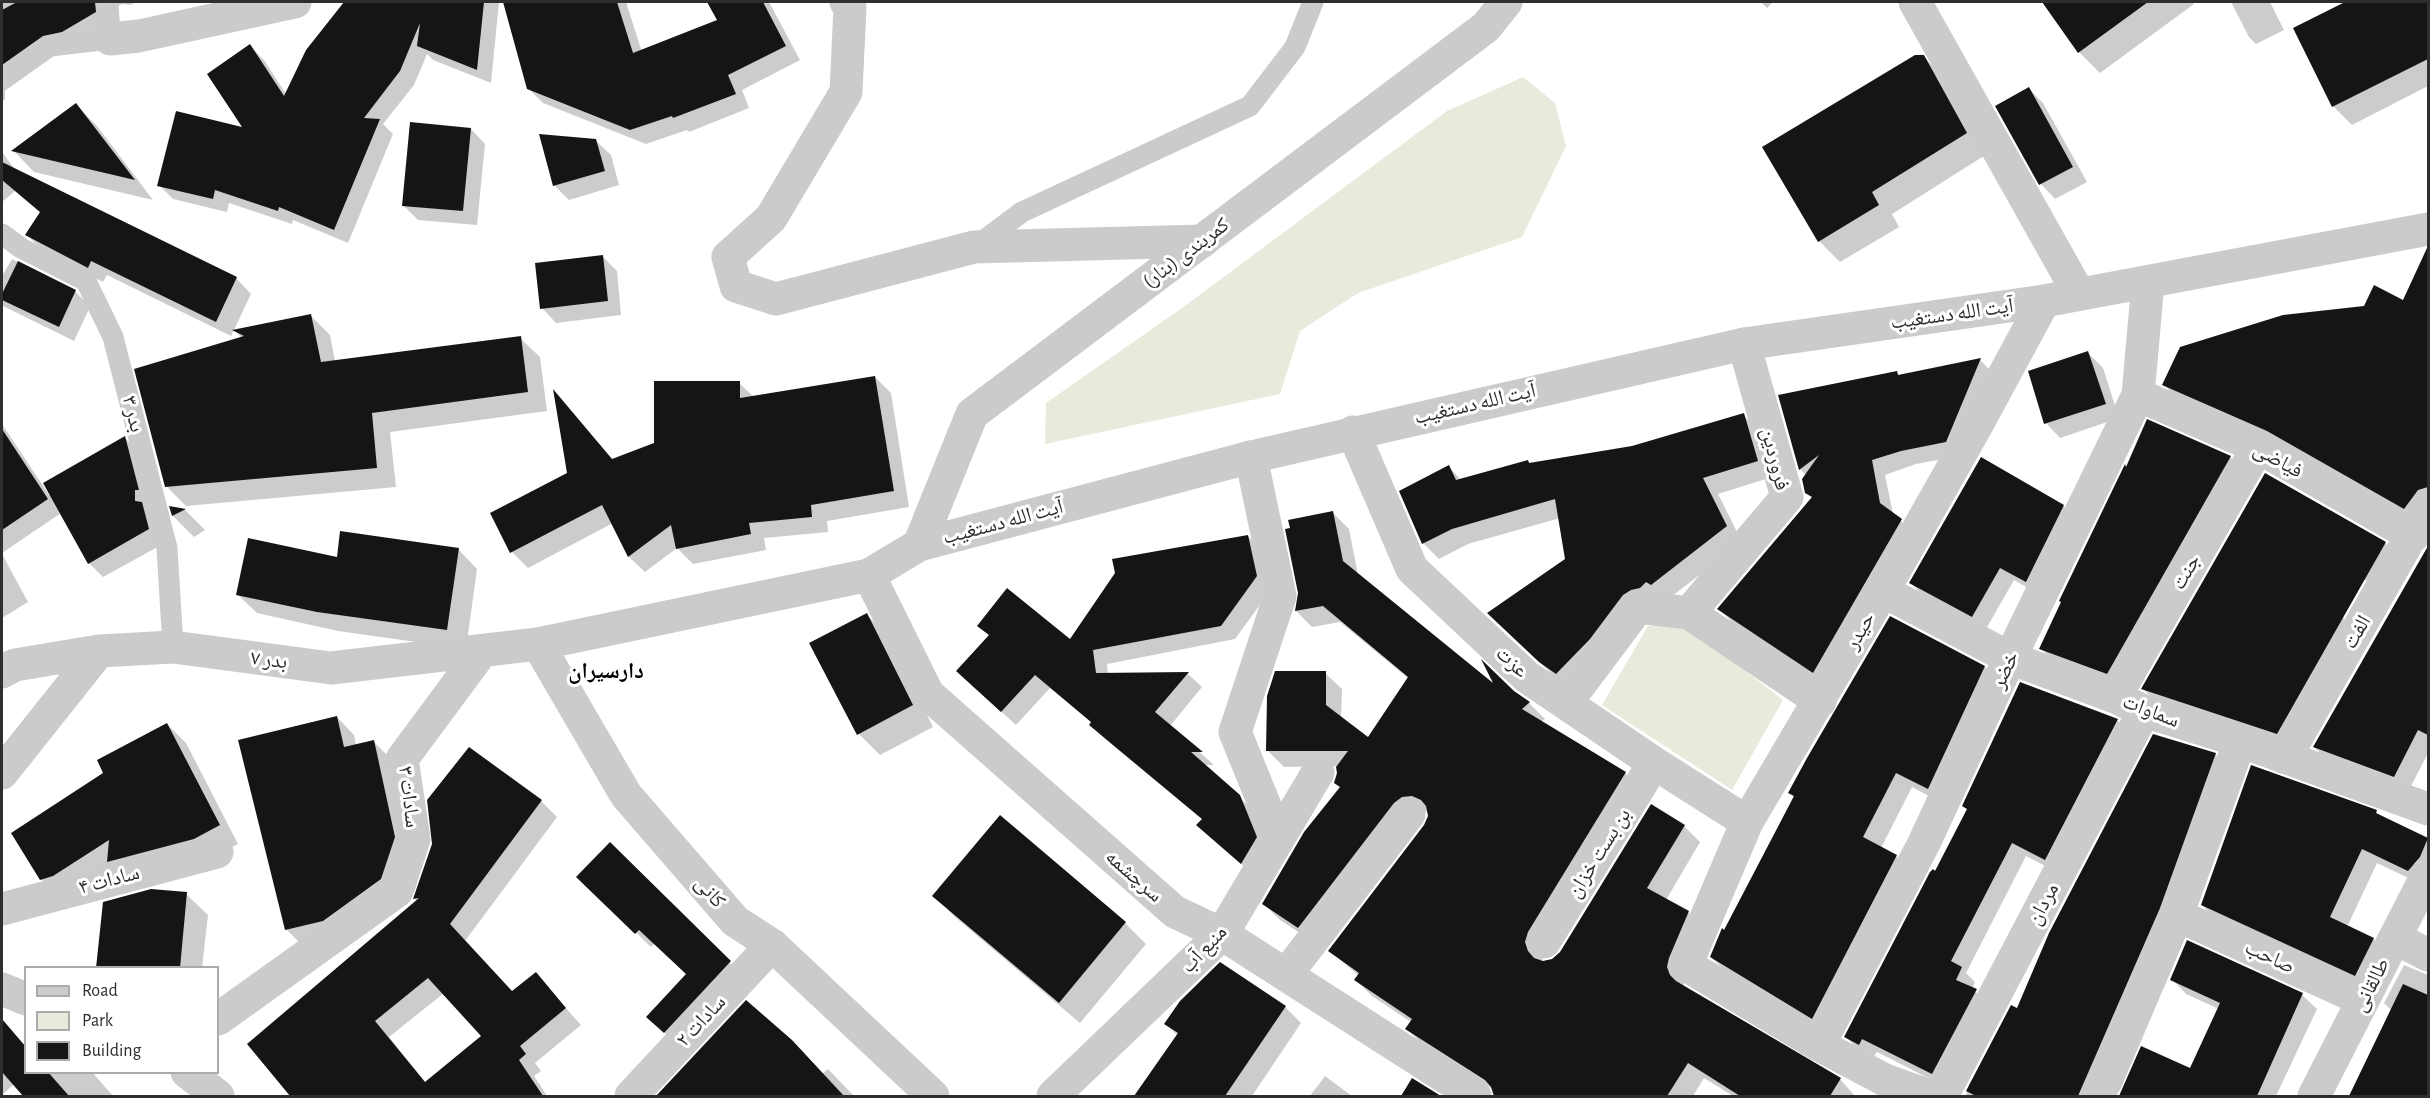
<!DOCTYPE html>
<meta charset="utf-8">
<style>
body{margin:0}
#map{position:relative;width:2430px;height:1098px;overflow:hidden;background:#fff;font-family:"Alegreya Sans",sans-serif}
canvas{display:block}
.frame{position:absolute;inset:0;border:3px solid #2e2e2e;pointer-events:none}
.legend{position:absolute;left:24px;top:966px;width:195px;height:108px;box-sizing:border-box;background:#fff;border:2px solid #ababab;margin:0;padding:8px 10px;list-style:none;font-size:18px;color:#2e2e2e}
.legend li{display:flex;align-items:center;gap:12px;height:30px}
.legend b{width:30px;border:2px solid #ababab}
</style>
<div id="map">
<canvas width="2430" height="1098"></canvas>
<div class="frame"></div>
<ul class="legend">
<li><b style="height:8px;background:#cbcbcb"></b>Road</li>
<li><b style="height:16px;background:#e6ebdc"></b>Park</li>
<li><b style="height:16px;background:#151515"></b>Building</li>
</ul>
</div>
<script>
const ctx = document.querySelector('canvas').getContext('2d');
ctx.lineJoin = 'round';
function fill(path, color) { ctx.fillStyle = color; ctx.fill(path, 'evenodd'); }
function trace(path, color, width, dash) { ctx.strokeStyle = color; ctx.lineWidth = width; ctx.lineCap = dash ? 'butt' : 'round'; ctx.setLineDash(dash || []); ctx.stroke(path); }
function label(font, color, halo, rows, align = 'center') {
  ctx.font = font + ' "Alegreya Sans","Noto Naskh Arabic",sans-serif'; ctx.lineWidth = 6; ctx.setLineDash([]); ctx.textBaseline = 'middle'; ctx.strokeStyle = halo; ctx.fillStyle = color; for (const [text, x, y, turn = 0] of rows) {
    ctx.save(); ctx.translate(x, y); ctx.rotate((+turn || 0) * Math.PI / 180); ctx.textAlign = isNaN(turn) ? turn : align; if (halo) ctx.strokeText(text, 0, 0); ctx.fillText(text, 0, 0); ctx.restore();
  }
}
fill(new Path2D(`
 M1523,77L1555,103L1566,146L1522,237L1358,293L1300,331L1280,394L1045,444L1046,403L1182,308L1447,111Z
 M1680,620L1783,700L1732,790L1602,705L1648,626Z`), '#e6ebdc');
fill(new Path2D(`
 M2,2H137L130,5L124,4L116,6L110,27L58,50L9,84L5,91V99L2,102Z
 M346,2H499L491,83L433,60L427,54L414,85L383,124L393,134L348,243L293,220L292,224L229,203L227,212L173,199L159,185L245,129L250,46L264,60L286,94L307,50Z
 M504,2H626L642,52L719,21L709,2H769L800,60L742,90L749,108L689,132L687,130L646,144L543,103L528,88Z
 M1761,2H1773L1767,8Z
 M2044,2H2192L2194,4L2100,73L2079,52Z
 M2231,2H2270L2284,30L2256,44L2249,37Z
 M2349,2H2428V86L2352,125L2333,106L2295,28Z
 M1921,54L1942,75L1987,154L1892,214L1899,227L1840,262L1819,241L1764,148Z
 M2029,89L2043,103L2087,182L2055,199L2041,184L1997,106Z
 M76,105L97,126L153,200L34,172L14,151Z
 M471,129L485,144L477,225L418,220L403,205Z
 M596,141L611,155L619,185L569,200L554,185Z
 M2,152L16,171L237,279L251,294L231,336L107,275L103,282L42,250L27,235L41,213L15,191L2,202Z
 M602,256L617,271L621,315L556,323L542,308Z
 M12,259L76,292L90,307L74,341L3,306L2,307V276Z
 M2412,285L2428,293V510L2420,524L2179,400L2164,385L2404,302Z
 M310,315L330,335L335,361L520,338L540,357L547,411L390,432L396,487L186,506L166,486L242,338L235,331Z
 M2088,353L2103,368L2119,418L2060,438L2046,423Z
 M1980,360L1994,374L1960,456L1916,464L1885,475L1893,514L1916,535L1827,687L1733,623L1719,609L1813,498L1807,492L1806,475L1800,469L1780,396L1897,373L1900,376Z
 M875,377L891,393L909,507L827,521L828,532L764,538L766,550L693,564L677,548L645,572L629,557L613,523L528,568L512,552L569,474L555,394L613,460L656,444L739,383L754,397Z
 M1743,415L1759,430L1772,477L1718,494L1742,542L1667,600L1573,689L1556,678L1504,629L1567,560L1560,518L1468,544L1439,559L1423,543L1449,467L1461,480L1528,461L1531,464L1632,447Z
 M2148,421L2230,457L2245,472L2121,687L2056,663L2041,649Z
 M2,424L49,495L125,438L139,452L163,544L103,577L89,563L61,513L2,553Z
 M2266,475L2385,543L2399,558L2383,587L2336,569L2319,607L2343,618L2357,633L2291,748L2157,703L2143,689Z
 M2063,506L2076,520L2040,595L2014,580L1986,629L1924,597L1911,583Z
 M171,508L185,510L205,530L194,537L173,516Z
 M1333,513L1349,529L1358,575L1498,689L1513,692L1529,703L1545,719L1541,722L1625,773L1641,790L1544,949L1542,962L1553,960L1684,826L1700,842L1666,900L1688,912L1704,928L1684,974V987L1840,1079L1855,1096H1733L1704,1078L1693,1096H1495L1494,1090L1423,1045L1407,1029L1411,1022L1372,996L1356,980L1359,976L1330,951L1425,826L1429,816L1428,811L1418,813L1315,943L1280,920L1264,904L1341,788L1337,766L1284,767L1268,751L1325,673L1342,689L1341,719L1368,739L1409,679L1340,622L1312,627L1296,611L1300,593Z
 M1248,536L1262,551L1270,591L1235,639L1107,664L1108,674H1188L1202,687L1170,726L1214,765H1204L1254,811L1271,852L1256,877L1213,839L1203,820L1105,739L1091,725L1092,723L1050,688L1016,725L972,685L990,636L979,625L1070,641Z
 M458,549L477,569L466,649L338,631L257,613L237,594L338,559Z
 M2428,549V606L2420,603L2405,588Z
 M2,554L28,602L2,618Z
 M867,615L888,636L933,727L880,755L859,734L811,644Z
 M1891,618L1985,667L2001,683L1944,804L1912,787L1881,848L1896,856L1912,872L1828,1033L1727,973L1711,957L1795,798L1790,793Z
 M2378,635L2428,660V753L2409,790L2329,761L2314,747Z
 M2020,684L2118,721L2131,735L2059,873L2026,856L1966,973L1975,982L1972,989L1990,1005L1946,1087L1877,1052L1873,1058L1860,1051L1846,1037L1968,810L1964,806Z
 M337,717L354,735L356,745L373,741L391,759L412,856L398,897L304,947L286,929Z
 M167,724L186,743L238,844L213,857L60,897L41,879L105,773Z
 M2215,754L2229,769L2098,1096H1965L2011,1007L2018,1010Z
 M541,801L557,817L465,941L512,993L535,974L581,1025L535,1063L541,1071L534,1076L547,1096H292L249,1044L417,901L415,899L433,844ZM444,993L483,1036L426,1083L389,1037Z
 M2376,812L2382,817L2428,840V878L2423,885L2377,863L2347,927L2373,939L2388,954L2370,989L2217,920L2202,905Z
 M1000,817L1125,923L1146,944L1080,1023L955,917L934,896Z
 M610,845L744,977L680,1046L663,1031L687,975L655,943L651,947L593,891Z
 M186,894L208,915L202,968H98Z
 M2187,942L2302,995L2317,1009L2276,1096H2120L2123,1091L2191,1070L2219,1009L2186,994L2172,979Z
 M2404,965L2428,975V1096H2351L2391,1010L2384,1003Z
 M746,1002L822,1074L828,1069L854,1096H658Z
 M1285,1007L1301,1023L1252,1096H1136L1178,1036L1166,1024Z
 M2,1021L14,1033L26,1072H92L113,1096H25L14,1084L2,1095Z
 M1325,1076L1352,1096H1310Z`), '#0003');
fill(new Path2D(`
 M17,2H95L96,12L62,32L43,36L2,65V10Z
 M344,2H484L477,70L417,46L420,23L400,71L364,118L380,119L334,230L279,207L278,211L215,190L213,199L157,186L176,111L242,127L207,74L250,44L284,96L306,50Z
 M503,2H617L633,53L717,20L707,2H763L786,46L728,75L736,94L673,118L672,116L630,130L527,89Z
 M2042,2H2148L2078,53Z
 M2345,2H2428V59L2332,107L2293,28Z
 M1915,55H1924L1967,133L1872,192L1879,205L1818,242L1762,147Z
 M2029,87L2073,167L2039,185L1995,106Z
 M76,103L135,180L11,151Z
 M410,122L471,128L463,211L402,206Z
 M539,134L596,139L605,171L553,186Z
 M2,162L237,277L216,322L91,261L88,268L25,235L40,212L2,180Z
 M2427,248L2428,487L2418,490L2404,509L2267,431L2162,385L2180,347L2283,315L2364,306L2374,285L2403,300Z
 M603,255L608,301L540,309L535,263Z
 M18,261L76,290L59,327L2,300V294Z
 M311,314L321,362L521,336L528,392L372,413L377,468L165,487L134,369L244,336L232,330Z
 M2088,351L2106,404L2044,424L2028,371Z
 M1981,358L1946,442L1901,451L1872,460L1880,503L1902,519L1813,673L1717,609L1812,497L1805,493L1802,479L1819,455L1799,470L1778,395L1897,371L1898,375Z
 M875,376L894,491L811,505L812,517L749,523L751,534L676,549L671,525L628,557L602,505L510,553L490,513L567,473L553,389L612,459L654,443V381H740V398Z
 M1744,413L1758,461L1703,478L1727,526L1651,585L1646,582L1640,588L1631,590L1623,595L1590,639L1556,674L1539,662L1487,613L1565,559L1555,499L1452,529L1422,544L1399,491L1449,465L1456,480L1528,460L1529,463L1632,446Z
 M2147,419L2231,456L2107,674L2039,649L2061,602L2059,601L2125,464L2126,467Z
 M2,429L48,499L2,530Z
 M125,436L139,490H135V501L142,502L149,529L88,564L43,483Z
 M1981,457L2064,505L2026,582L2000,568L1972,617L1909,583Z
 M2265,473L2386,542L2277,734L2141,689Z
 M169,506L186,509L172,516Z
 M1333,511L1343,561L1493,683L1481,659L1514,691L1530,702L1522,709L1626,772L1528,932L1525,942L1528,951L1534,958L1543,961L1552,959L1560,952L1651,804L1685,825L1647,888L1689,911L1669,958L1667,967L1670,975L1676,981L1841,1078L1830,1096H1740L1688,1063L1667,1096H1494L1491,1087L1485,1080L1405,1029L1412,1019L1354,980L1359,973L1328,951L1424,825L1428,816L1426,806L1421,800L1412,796L1402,797L1394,803L1298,928L1262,904L1304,832L1340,787L1334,783L1337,773L1336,767L1348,751H1266L1267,696L1275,671H1326V705L1368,737L1408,677L1323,606L1295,611L1298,593L1285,529L1290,528L1288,520Z
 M340,531L459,548L447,630L317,612L236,595L248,538L337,557Z
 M1248,535L1257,576L1221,626L1093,650L1096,673L1189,672L1155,712L1203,752H1191L1240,795L1257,837L1241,864L1196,825L1202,819L1089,725L1091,722L1035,675L1001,712L956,671L989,635L977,626L1007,588L1070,639L1115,573L1112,559Z
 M2428,546V735L2418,730L2394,777L2313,747Z
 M867,613L913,705L857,735L809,643Z
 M1890,616L1985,666L1928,789L1896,773L1863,837L1897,855L1812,1019L1710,957L1722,928L1724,930L1794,796L1788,793L1807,758Z
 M2020,682L2118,719L2045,860L2012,843L1951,961L1962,967L1956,980L1977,989L1932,1074L1862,1039L1859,1045L1844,1037L1930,872L1933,869L1935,871L1967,809L1962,806Z
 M337,716L344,747L374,740L395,837L381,879L323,921L285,930L238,740Z
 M167,723L220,825L194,839L107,862L109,840L53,876L40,880L11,833L103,773L97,760Z
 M2153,734L2216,753L2160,908L2078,1096H1976L1966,1091L2011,1005L2017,1008L2049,933Z
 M469,747L542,800L450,924L512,991L536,972L566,1008L520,1046L526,1054L519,1060L543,1096H290L247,1044L419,898L413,899L432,844L427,800ZM428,978L481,1036L425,1082L375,1021Z
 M2251,765L2377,810L2376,813L2428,838L2420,857L2408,871L2362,849L2330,917L2374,938L2355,976L2201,905Z
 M1000,815L1126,922L1059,1003L932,896Z
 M610,842L731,961L664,1033L646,1017L686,974L639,930L635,934L576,877Z
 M151,889L187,892L180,968H96L103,902Z
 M2187,940L2303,993L2257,1096H2119L2141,1046L2190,1068L2220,1003L2170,980Z
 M1220,962L1286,1006L1225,1096H1134L1178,1033L1164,1024L1180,1001Z
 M2403,984L2428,995V1096H2349Z
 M746,1000L792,1040L844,1096H656Z
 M2,1019L26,1047V1072H48L69,1096H23L2,1072Z
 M1412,1078L1441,1096H1401Z`), '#151515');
trace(new Path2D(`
 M2,80L50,46L110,39L108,2
 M2,234L21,248L86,281L113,337L167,548L173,647
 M975,247L1022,212L1250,106L1295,47L1313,2`), '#cbcbcb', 21);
trace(new Path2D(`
 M846,2L850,7L846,92L771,218L728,257L736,286L776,299L974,247L1203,241
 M1915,2L2079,294
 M110,39L139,36L295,2
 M2138,395L2258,447L2413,536
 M1353,432L1412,569L1527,677L1654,763L1747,822
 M1251,457L1280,596L1235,732L1278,838
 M869,575L928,694L1175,912L1222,934L1475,1096
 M1883,591L2010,658L2115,697L2144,711L2240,741L2428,809
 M1689,613L1787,497L1744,344
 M2,672L15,665L99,651L173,647L331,668L538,644
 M2115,697L2258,447
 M1566,703L1638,607L1689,613L1820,701
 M2285,758L2428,506
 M2,773L99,651
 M2,909L217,852
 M2177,915L2363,1000
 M2395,938L2428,955
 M1544,942L1654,763
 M1286,975L1409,814
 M2,989L26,999
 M218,1019L397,891L414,839L402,759L482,651
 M1819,1045L1924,843L2010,658L2138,395L2148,282
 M187,1072L218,1096
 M631,1096L772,945
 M1053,1096L1222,934L1318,772
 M1930,1096L1885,1080L1819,1045L1686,965L1747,822L1883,591L1978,423L2044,301
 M1942,1096L2144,711
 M2097,1096L2106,1081L2177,915L2240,741
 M2314,1096L2428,873`), '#cbcbcb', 33);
trace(new Path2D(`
 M919,545L972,414L1486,27L1506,2
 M933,1096L772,945L735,921L626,795L538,644L869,575L919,545L1251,457L1744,344L2044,301L2428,229`), '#cbcbcb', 33);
label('21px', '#2e2e2e', '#fff', [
 ["کمربندی (بنار)",1186,253,-37],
 ["آیت الله دستغیب",1952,314,-8],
 ["آیت الله دستغیب",1475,404,-13],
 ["بدر ۳",133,414,76],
 ["فروردین",1775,459,76],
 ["فیاضی",2278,460,29],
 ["آیت الله دستغیب",1003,522,-15],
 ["جنت",2186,572,-60],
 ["حیدر",1860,631,-60],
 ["الفت",2357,632,-60],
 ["بدر ۷",269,660,7],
 ["عزت",1512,662,42],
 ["خضر",2005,670,-65],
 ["سماوات",2151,711,21],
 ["سادات ۳",409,797,83],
 ["بن بست خزان",1599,853,-58],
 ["سرچشمه",1134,876,41],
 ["سادات ۴",109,880,-15],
 ["کانی",710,892,49],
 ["مردان",2043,904,-62],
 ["منبع آب",1204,949,-47],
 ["صاحب",2270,957,25],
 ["طالقانی",2371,985,-63],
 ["سادات ۲",701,1021,-47]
]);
label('bold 22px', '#000', '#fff', [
 ["دارسیران",606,671]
]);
</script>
